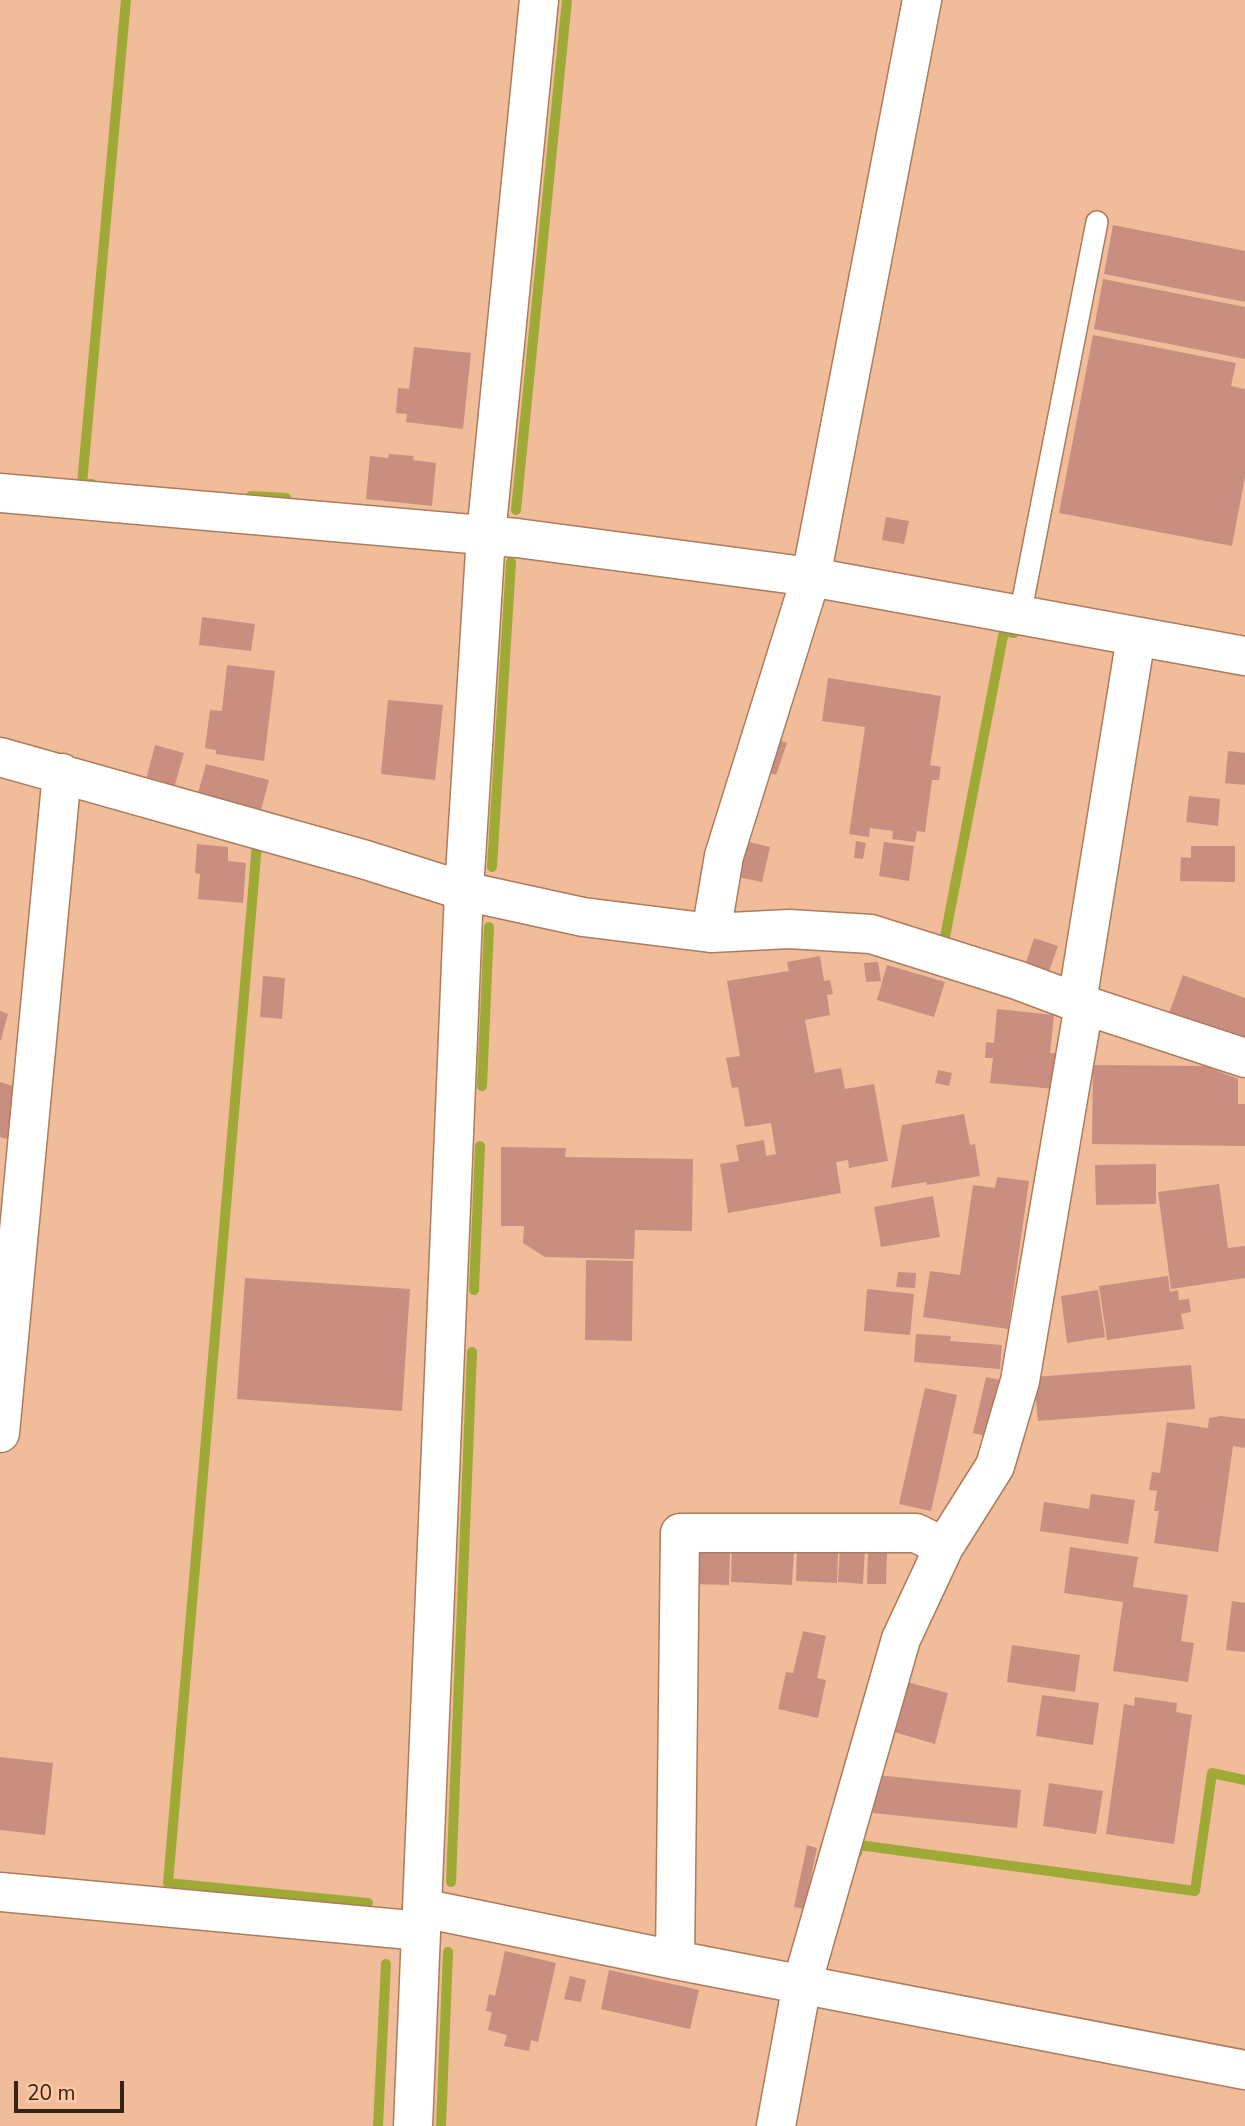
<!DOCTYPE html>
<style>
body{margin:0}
#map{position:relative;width:1245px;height:2126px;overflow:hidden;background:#f1bc9a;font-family:"Nunito Sans",sans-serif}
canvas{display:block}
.scale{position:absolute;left:14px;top:2081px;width:110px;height:32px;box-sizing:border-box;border:4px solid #362315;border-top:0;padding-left:9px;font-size:21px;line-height:24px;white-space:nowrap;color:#362315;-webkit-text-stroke:5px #fec9a7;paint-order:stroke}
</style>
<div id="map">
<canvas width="1245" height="2126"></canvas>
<div class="scale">20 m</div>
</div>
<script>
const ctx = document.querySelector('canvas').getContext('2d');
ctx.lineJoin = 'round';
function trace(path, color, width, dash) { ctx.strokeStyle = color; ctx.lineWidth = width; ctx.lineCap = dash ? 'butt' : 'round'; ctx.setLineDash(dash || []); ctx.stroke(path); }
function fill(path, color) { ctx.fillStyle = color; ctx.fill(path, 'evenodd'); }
trace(new Path2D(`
 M92,484H82L126,0
 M251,496L286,498
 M516,510L567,0
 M257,844L168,1883L368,1903
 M492,867L511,562
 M945,937L1004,631L1014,633
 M482,1086L489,927
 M474,1290L480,1146
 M857,1853L859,1845L1195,1891L1212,1773L1245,1780
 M451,1882L472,1352
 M378,2126L386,1964
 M441,2126L448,1952`), '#9faa36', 10);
fill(new Path2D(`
 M1113,225L1245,251V302L1104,274Z
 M1103,279L1245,307V359L1094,329Z
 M1093,335L1236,363L1231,386L1245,389V477L1232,546L1059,513Z
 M414,347L471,353L463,429L406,422L407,414L396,413L398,388L409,389Z
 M389,454L414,456L413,460L436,463L432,506L366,499L370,456L388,458Z
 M886,517L909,521L904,544L882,540Z
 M202,617L255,624L251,651L199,645Z
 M227,665L275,671L264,761L216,754V750L205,748L210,710L222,711Z
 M828,678L941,696L930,765L941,767L939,780H932L925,832L917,831L915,842L892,839L893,831L870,828L869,837L849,834L865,727L822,721Z
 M388,700L443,705L435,780L381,774Z
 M775,739L787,743L776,775L764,771Z
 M155,745L184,753L174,788L146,780Z
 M1228,751L1245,753V785L1225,783Z
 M206,764L269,780L260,814L197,797Z
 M1189,796L1220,799L1218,826L1186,822Z
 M741,840L770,847L762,882L733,876Z
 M856,841L866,843L863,859L854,858Z
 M884,842L914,846L909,881L879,876Z
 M197,844L228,847V861L246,863L243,903L198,899L200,874L195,873Z
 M1191,846H1235V882L1180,881L1181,857L1191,858Z
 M1034,938L1058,946L1049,971L1026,963Z
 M820,956L824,981L830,980L833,994L827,995L830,1015L805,1020L815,1073L841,1068L845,1089L874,1084L888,1161L849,1168L848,1160L836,1162L841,1193L728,1213L720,1164L739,1161L736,1145L764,1140L766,1156L776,1154L771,1123L745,1127L738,1087L732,1088L726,1058L740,1056L727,981L789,971L787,962Z
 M878,962L881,981L866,982L864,963Z
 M887,965L945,982L934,1017L877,1000Z
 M1183,975L1245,998V1044L1168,1016Z
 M263,976L285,978L282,1019L260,1017Z
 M997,1009L1054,1015L1050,1053H1057L1054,1089L990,1083L993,1058H985L986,1042L994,1043Z
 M0,1011L8,1014L1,1040H0Z
 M1093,1065L1205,1066L1238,1079V1104H1245V1146L1092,1144Z
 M938,1070L952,1073L949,1086L935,1083Z
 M0,1082L22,1089L7,1139L0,1137Z
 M964,1114L970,1145L975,1144L980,1176L927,1185L926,1182L891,1188L902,1125Z
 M501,1147L566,1148L565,1157L693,1159L692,1231L635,1230L634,1259L545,1257L523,1243L524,1226H501Z
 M1156,1164V1204L1096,1205L1095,1165Z
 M997,1177L1029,1181L1008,1329L923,1317L930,1271L960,1275L973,1185L995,1188Z
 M1219,1184L1228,1248L1245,1246V1278L1171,1289L1158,1192Z
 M933,1196L940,1237L881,1247L874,1207Z
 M586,1260L633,1261L632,1341L585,1340Z
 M898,1272L916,1273L915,1288L896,1287Z
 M1168,1276L1170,1292L1178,1290L1179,1300L1189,1299L1191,1312L1181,1314L1184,1329L1107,1340L1099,1286Z
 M245,1278L410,1289L402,1411L237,1399Z
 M867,1289L914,1294L910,1335L864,1331Z
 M1098,1290L1105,1337L1067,1343L1061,1296Z
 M916,1334L951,1336L950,1341L1002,1345L1000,1369L914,1362Z
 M1191,1365L1195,1409L1038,1421L1034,1377Z
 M986,1377L1000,1380L986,1436L973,1433Z
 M925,1388L957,1395L931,1511L899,1504Z
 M1221,1416L1245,1419V1448L1233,1446L1218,1552L1154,1543L1159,1511H1154L1157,1491L1149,1490L1152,1472L1160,1473L1167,1422L1208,1428L1209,1418Z
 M1091,1494L1135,1500L1128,1544L1040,1531L1044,1502L1089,1509Z
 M840,1547L865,1548L863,1584L838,1582Z
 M1070,1547L1138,1557L1133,1587L1188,1595L1181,1641L1194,1643L1188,1682L1113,1671L1123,1602L1064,1593Z
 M732,1548L794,1550L792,1585L731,1582Z
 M797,1548L838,1550L837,1583L796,1581Z
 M868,1551L887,1552L886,1584H867Z
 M695,1552L730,1553L729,1585L694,1584Z
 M1232,1601L1245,1603V1652L1226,1650Z
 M803,1631L826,1636L817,1678L826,1680L818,1718L778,1709L786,1672L793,1673Z
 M1012,1645L1080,1655L1075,1692L1007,1682Z
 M907,1682L948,1693L935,1744L894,1732Z
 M1042,1695L1099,1703L1093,1745L1036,1736Z
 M1135,1697L1177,1703L1176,1712L1192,1715L1174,1844L1106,1834L1124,1704L1134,1706Z
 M0,1757L53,1763L45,1835L0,1830Z
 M877,1775L1021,1790L1017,1828L873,1813Z
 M1049,1783L1103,1791L1096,1834L1043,1826Z
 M807,1845L817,1848L804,1909L794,1907Z
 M505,1951L556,1963L538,2042L531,2040L529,2051L504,2046L507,2035L488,2030L492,2012L486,2011L489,1994L495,1996Z
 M609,1970L699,1990L690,2029L601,2009Z
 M570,1976L586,1980L581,2002L564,1999Z`), '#c98e7f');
const lane = new Path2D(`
 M1020,615L1097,222`);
const street = new Path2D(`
 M0,493L517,538L811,577L1245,656
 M0,757L366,860L464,891L583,917L711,933L789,929L871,934L1017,980L1084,1005L1245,1058
 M711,933L724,856L811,577L922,0
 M1077,1002L1136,637
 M0,1433L62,773
 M0,1892L421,1931
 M422,1908L675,1960L1245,2070
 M675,1960L680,1533H916L944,1547
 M776,2126L802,1984L901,1639L944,1547L995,1466L1020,1381L1084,1005`);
const secondary = new Path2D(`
 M413,2126L464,891L486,535L539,0`);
trace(lane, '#ac7c5b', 24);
trace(street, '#ac7c5b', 41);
trace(secondary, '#ac7c5b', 41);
trace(lane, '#fff', 21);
trace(street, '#fff', 38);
trace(secondary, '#fff', 38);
</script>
